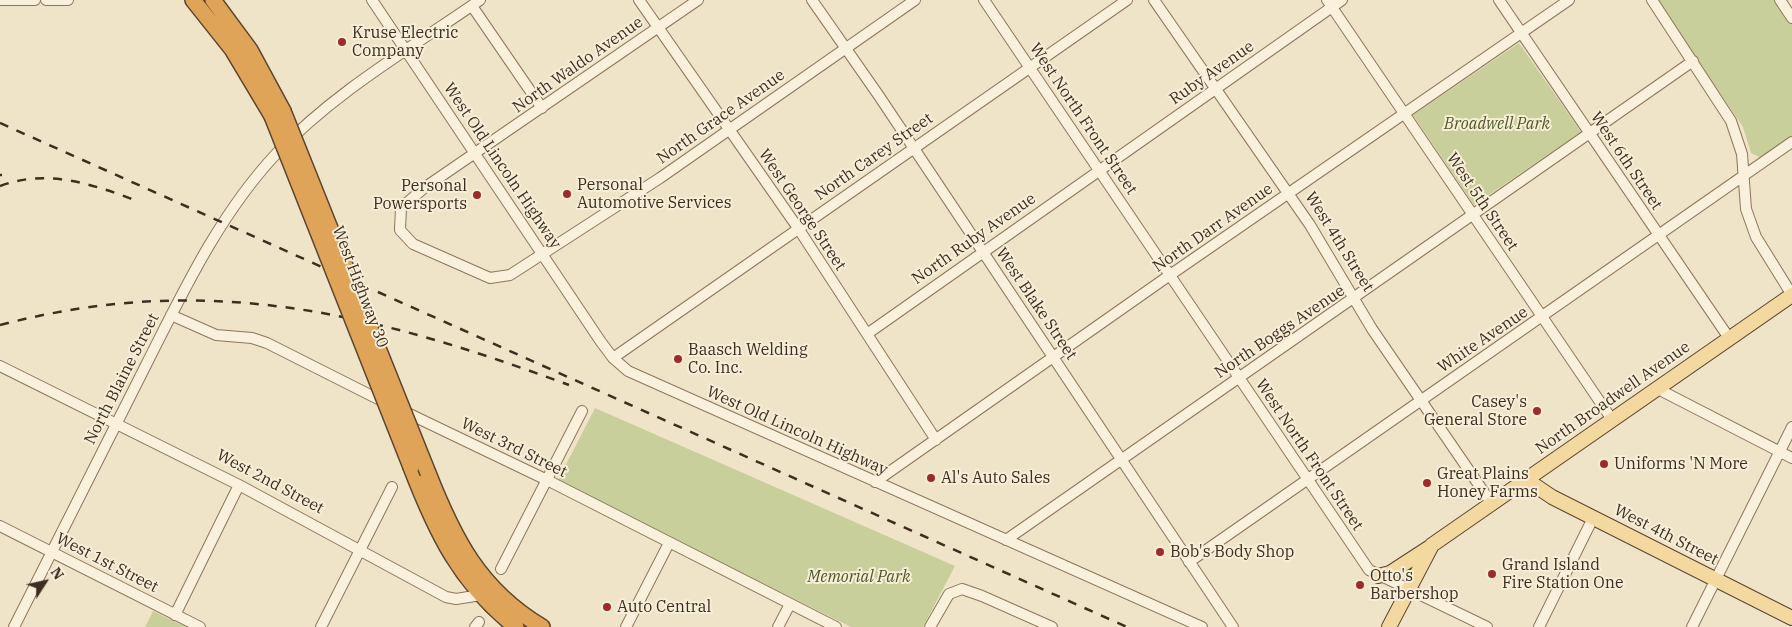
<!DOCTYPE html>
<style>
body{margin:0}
#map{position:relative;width:1792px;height:627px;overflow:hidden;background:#f0e4c8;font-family:"IBM Plex Serif",serif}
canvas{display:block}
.north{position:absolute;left:20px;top:557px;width:50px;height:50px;-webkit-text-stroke:4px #f7eed8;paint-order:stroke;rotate:55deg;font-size:14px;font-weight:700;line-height:20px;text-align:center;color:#3d2e20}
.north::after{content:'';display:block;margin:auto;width:18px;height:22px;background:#3d2e20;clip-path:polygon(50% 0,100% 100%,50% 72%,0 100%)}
</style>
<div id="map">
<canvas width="1792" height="627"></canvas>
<div class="north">N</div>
</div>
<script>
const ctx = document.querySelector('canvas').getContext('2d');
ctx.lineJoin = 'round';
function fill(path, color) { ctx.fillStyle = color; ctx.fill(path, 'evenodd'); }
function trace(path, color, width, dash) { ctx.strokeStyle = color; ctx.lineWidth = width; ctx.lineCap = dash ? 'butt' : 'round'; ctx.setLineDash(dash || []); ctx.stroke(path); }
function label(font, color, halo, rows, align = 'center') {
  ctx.font = font + ' "IBM Plex Serif",serif'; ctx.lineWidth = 4; ctx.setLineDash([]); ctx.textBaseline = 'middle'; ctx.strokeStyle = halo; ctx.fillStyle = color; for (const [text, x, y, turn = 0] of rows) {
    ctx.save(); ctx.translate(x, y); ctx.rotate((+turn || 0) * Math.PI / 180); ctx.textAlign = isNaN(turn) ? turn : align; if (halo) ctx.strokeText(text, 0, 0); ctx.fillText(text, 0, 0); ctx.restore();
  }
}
fill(new Path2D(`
 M1656,0H1774L1792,25V137L1761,158L1751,153L1743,127Z
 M1519,43L1581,132L1474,205L1413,115Z
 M595,408L955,566L923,627H851L557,482Z
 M153,611L186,627H145Z`), '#c9cf9b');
const minor = new Path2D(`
 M0,0H35
 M46,0H68
 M372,0L601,342L613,358L628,371L1202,627
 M639,0L798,228L936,440
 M698,0L424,188L401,208L400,230L413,244L490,278L510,275L660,178L915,0
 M812,0L879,96L1233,627
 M984,0L1369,570L1487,627
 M1154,0L1310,225L1372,329L1492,504
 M1327,0L1613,421
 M1499,0L1729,338
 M1652,0L1731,121L1742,154L1746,209L1756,237L1792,295
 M1780,0L1792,18
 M472,6L542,108
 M171,315L216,335L252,338L267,343L386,403
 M867,334L1342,0
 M613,358L1127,0
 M0,366L239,485L446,597L456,599L481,595
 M1658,389L1792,458
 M401,410L547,480L836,627
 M875,482L1170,275L1569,0
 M0,526L200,627
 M1006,540L1693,61
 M1189,562L1792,142
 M501,569L582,411
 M175,615L239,485
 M14,627C58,540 102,452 146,365C183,292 219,215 276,154C334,92 411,48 480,0
 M321,627L392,487
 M475,627L479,622
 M626,627L669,543
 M778,627L790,604
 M930,627L949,594L962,589L982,596L1052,627
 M1539,627L1593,518
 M1692,627L1792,427`);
const major = new Path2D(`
 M1527,480L1552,497L1792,618
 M1378,576L1390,573L1430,547
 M1389,627L1432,545L1792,295`);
const highway = new Path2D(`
 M193,0L232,49L272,116
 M213,0L250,50L283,111
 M411,467C436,532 460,583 516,627
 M428,473C454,539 479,589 542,627`);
trace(minor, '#8d765c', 12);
trace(major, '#5b4430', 16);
trace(highway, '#5b4430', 18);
trace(minor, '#faf1dc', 10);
trace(major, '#f3d9a0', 14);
trace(highway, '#e0a458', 15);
trace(new Path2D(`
 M0,123L1127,627
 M0,175H2
 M0,186C45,169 89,183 132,199
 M0,325C207,271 374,313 569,385`), '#3d2e20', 2.5, [9, 9]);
const highwayBridge = new Path2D(`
 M283,111L428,473
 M272,116L411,467`);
trace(highwayBridge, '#5b4430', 18, []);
trace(highwayBridge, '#e0a458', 15);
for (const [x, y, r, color] of [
 [342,42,5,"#9e2a2b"],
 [567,194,5,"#9e2a2b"],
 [477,195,5,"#9e2a2b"],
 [678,359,5,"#9e2a2b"],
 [1537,411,5,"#9e2a2b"],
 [1604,464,5,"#9e2a2b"],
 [931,478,5,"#9e2a2b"],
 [1427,483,5,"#9e2a2b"],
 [1160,552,5,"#9e2a2b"],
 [1492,574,5,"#9e2a2b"],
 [1360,585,5,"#9e2a2b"],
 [607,607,5,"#9e2a2b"]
]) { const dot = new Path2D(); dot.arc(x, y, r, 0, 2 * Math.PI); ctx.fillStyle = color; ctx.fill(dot); trace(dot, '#f7eed8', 2); }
label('16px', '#3d2e20', '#f7eed8', [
 ["Kruse Electric",352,33],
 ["Company",352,51],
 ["Personal",577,185],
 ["Automotive Services",577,203],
 ["Personal",467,186,"right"],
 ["Powersports",467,204,"right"],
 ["Baasch Welding",688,350],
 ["Co. Inc.",688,368],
 ["Casey's",1527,402,"right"],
 ["General Store",1527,420,"right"],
 ["Uniforms 'N More",1614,464],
 ["Great Plains",1437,474],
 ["Honey Farms",1437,492],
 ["Al's Auto Sales",941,478],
 ["Bob's Body Shop",1170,552],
 ["Grand Island",1502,565],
 ["Fire Station One",1502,583],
 ["Otto's",1370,576],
 ["Barbershop",1370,594],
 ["Auto Central",617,607]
], 'left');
label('16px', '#3d2e20', '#f7eed8', [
 ["North Waldo Avenue",578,65,-35],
 ["Ruby Avenue",1212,73,-35],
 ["North Grace Avenue",721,117,-35],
 ["West North Front Street",1083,119,56],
 ["North Carey Street",874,157,-35],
 ["West 6th Street",1626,161,56],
 ["West Old Lincoln Highway",502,166,56],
 ["West 5th Street",1482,202,56],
 ["West George Street",802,210,56],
 ["North Darr Avenue",1213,228,-35],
 ["North Ruby Avenue",974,239,-35],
 ["West 4th Street",1339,242,58],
 ["West Highway 30",360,287,69],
 ["West Blake Street",1036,304,56],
 ["North Boggs Avenue",1280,332,-34],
 ["White Avenue",1483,340,-34],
 ["North Blaine Street",122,379,-63],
 ["North Broadwell Avenue",1613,398,-35],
 ["West Old Lincoln Highway",797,431,24],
 ["West 3rd Street",514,448,26],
 ["West North Front Street",1309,455,56],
 ["West 2nd Street",270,482,28],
 ["West 4th Street",1666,535,27],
 ["West 1st Street",107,563,27]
]);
label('italic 16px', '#4d5a26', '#f7eed8', [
 ["Broadwell Park",1497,124],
 ["Memorial Park",859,577]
]);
</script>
